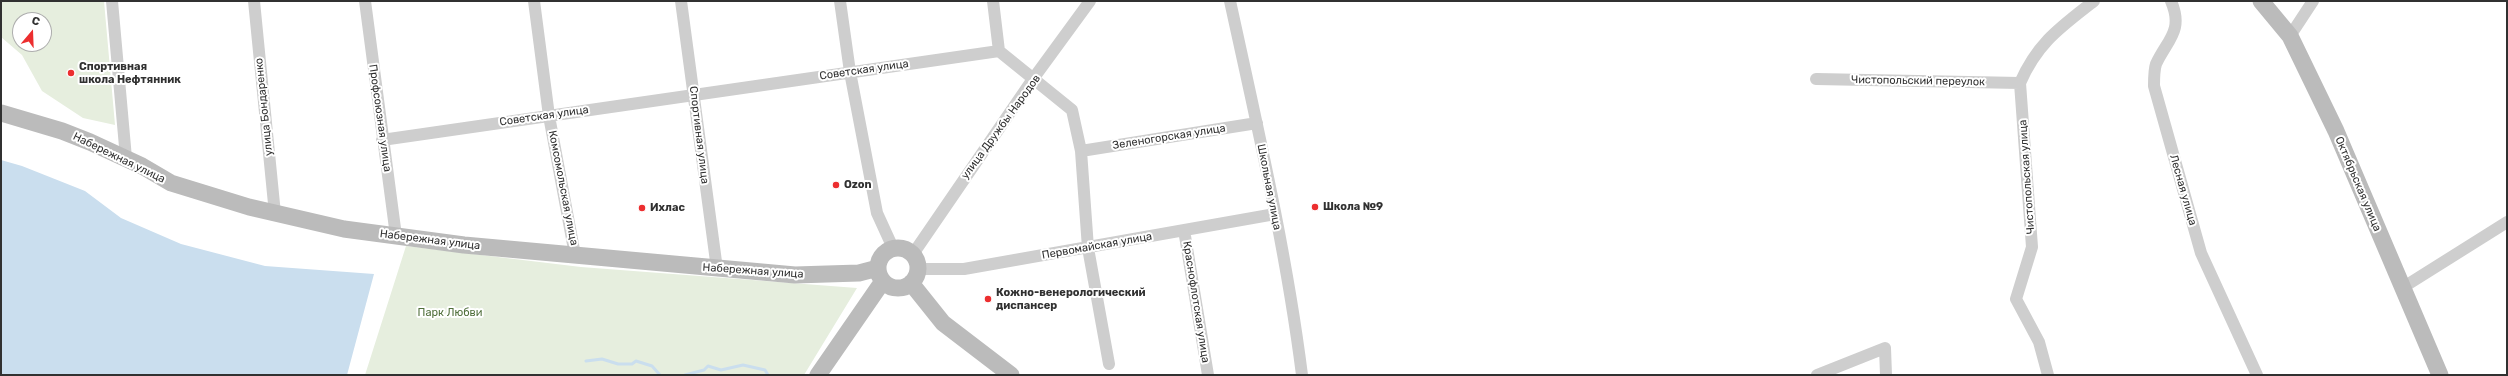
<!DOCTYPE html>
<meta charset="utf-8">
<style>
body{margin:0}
#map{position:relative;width:2508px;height:376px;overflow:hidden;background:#fff;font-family:Rubik,sans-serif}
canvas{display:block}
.frame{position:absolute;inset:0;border:2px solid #313131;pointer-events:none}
.north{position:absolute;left:12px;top:12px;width:40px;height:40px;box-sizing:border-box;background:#fff;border:1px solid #adadad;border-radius:50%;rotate:19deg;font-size:11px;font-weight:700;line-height:16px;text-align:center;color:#313131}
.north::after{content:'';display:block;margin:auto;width:14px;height:18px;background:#ec2e2f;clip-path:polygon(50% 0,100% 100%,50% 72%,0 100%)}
</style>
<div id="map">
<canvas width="2508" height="376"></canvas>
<div class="frame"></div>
<div class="north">С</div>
</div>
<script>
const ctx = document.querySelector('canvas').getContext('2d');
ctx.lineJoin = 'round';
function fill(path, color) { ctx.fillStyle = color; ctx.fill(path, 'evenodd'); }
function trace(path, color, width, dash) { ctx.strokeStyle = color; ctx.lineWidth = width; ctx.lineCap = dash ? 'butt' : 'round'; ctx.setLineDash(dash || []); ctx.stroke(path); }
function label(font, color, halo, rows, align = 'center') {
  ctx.font = font + ' Rubik,sans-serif'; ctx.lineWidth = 4; ctx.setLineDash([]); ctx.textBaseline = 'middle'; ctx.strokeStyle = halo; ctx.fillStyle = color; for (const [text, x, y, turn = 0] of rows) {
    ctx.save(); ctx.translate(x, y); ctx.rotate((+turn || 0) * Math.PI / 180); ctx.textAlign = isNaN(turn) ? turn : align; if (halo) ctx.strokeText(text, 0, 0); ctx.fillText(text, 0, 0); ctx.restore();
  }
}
fill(new Path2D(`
 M1,1H104L115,125L83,118L42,91L22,55L1,37ZM20,20H44V44H20Z
 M406,246L581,267L857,288L804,375H365Z`), '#e6eede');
fill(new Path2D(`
 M1,160L22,166L85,191L121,218L181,244L265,266L374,274L347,375H1Z`), '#cadeee');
trace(new Path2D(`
 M586,361L602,359L618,364H632L636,361L652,366L660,375
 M685,375L704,370L708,366L721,370L743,365L765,370L768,375`), '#cadeee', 3);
trace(new Path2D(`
 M112,1L126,158
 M254,1L275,214
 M365,1L396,236
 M534,1L549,116L575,255
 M681,1L717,269
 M840,1L850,72L877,213L893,248
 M993,1L999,51
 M1230,1C1257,125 1286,249 1302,375
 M2171,1C2184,31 2167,40 2156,64C2154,70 2154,79 2154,86L2201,253L2257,375
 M2290,36L2313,1
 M1816,79L2020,83
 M382,140L999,51L1072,110L1081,151L1088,248L1109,364
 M1081,151L1257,123
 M1184,230L1208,375
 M913,254L1033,79L1090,1
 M918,269H964L1275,214
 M2402,288L2507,222
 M1817,375L1885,348L1886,375
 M2048,375L2039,342L2016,299L2032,247L2020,83C2038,42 2061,27 2094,1`), '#cecece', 12);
trace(new Path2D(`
 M2261,1L2290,36L2336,131L2440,375
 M1,113L62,131L90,142L142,166L171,183L249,207L344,229L464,245L795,275L859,273L878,268
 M878 268a20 20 0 1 1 40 0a20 20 0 1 1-40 0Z
 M911,283L943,323L1011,375
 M818,375L883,281`), '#bbb', 17);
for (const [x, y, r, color] of [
 [71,73,4,"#ec2e2f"],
 [836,185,4,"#ec2e2f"],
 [1315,207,4,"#ec2e2f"],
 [642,208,4,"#ec2e2f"],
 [988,299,4,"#ec2e2f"]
]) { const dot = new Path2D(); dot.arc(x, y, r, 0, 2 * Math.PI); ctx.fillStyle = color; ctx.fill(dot); trace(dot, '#fff', 1.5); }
label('bold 11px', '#313131', '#fff', [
 ["Спортивная",79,67],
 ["школа Нефтянник",79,80],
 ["Ozon",844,185],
 ["Школа №9",1323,207],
 ["Ихлас",650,208],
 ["Кожно-венерологический",996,293],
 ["диспансер",996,306]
], 'left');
label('11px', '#313131', '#fff', [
 ["Советская улица",864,70,-8],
 ["Чистопольский переулок",1918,81,1],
 ["улица Бондаренко",264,107,-96],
 ["Советская улица",544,116,-8],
 ["Профсоюзная улица",380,118,82],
 ["улица Дружбы Народов",1001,127,-54],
 ["Спортивная улица",699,135,83],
 ["Зеленогорская улица",1169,137,-9],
 ["Набережная улица",119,158,26],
 ["Чистопольская улица",2027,177,-94],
 ["Октябрьская улица",2358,184,67],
 ["Школьная улица",1269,187,79],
 ["Комсомольская улица",563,188,79],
 ["Лесная улица",2183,190,74],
 ["Набережная улица",430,240,7],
 ["Первомайская улица",1097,246,-10],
 ["Набережная улица",753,271,4],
 ["Краснофлотская улица",1196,302,81]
]);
label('11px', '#506f3b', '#fff', [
 ["Парк Любви",450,313]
]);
</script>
